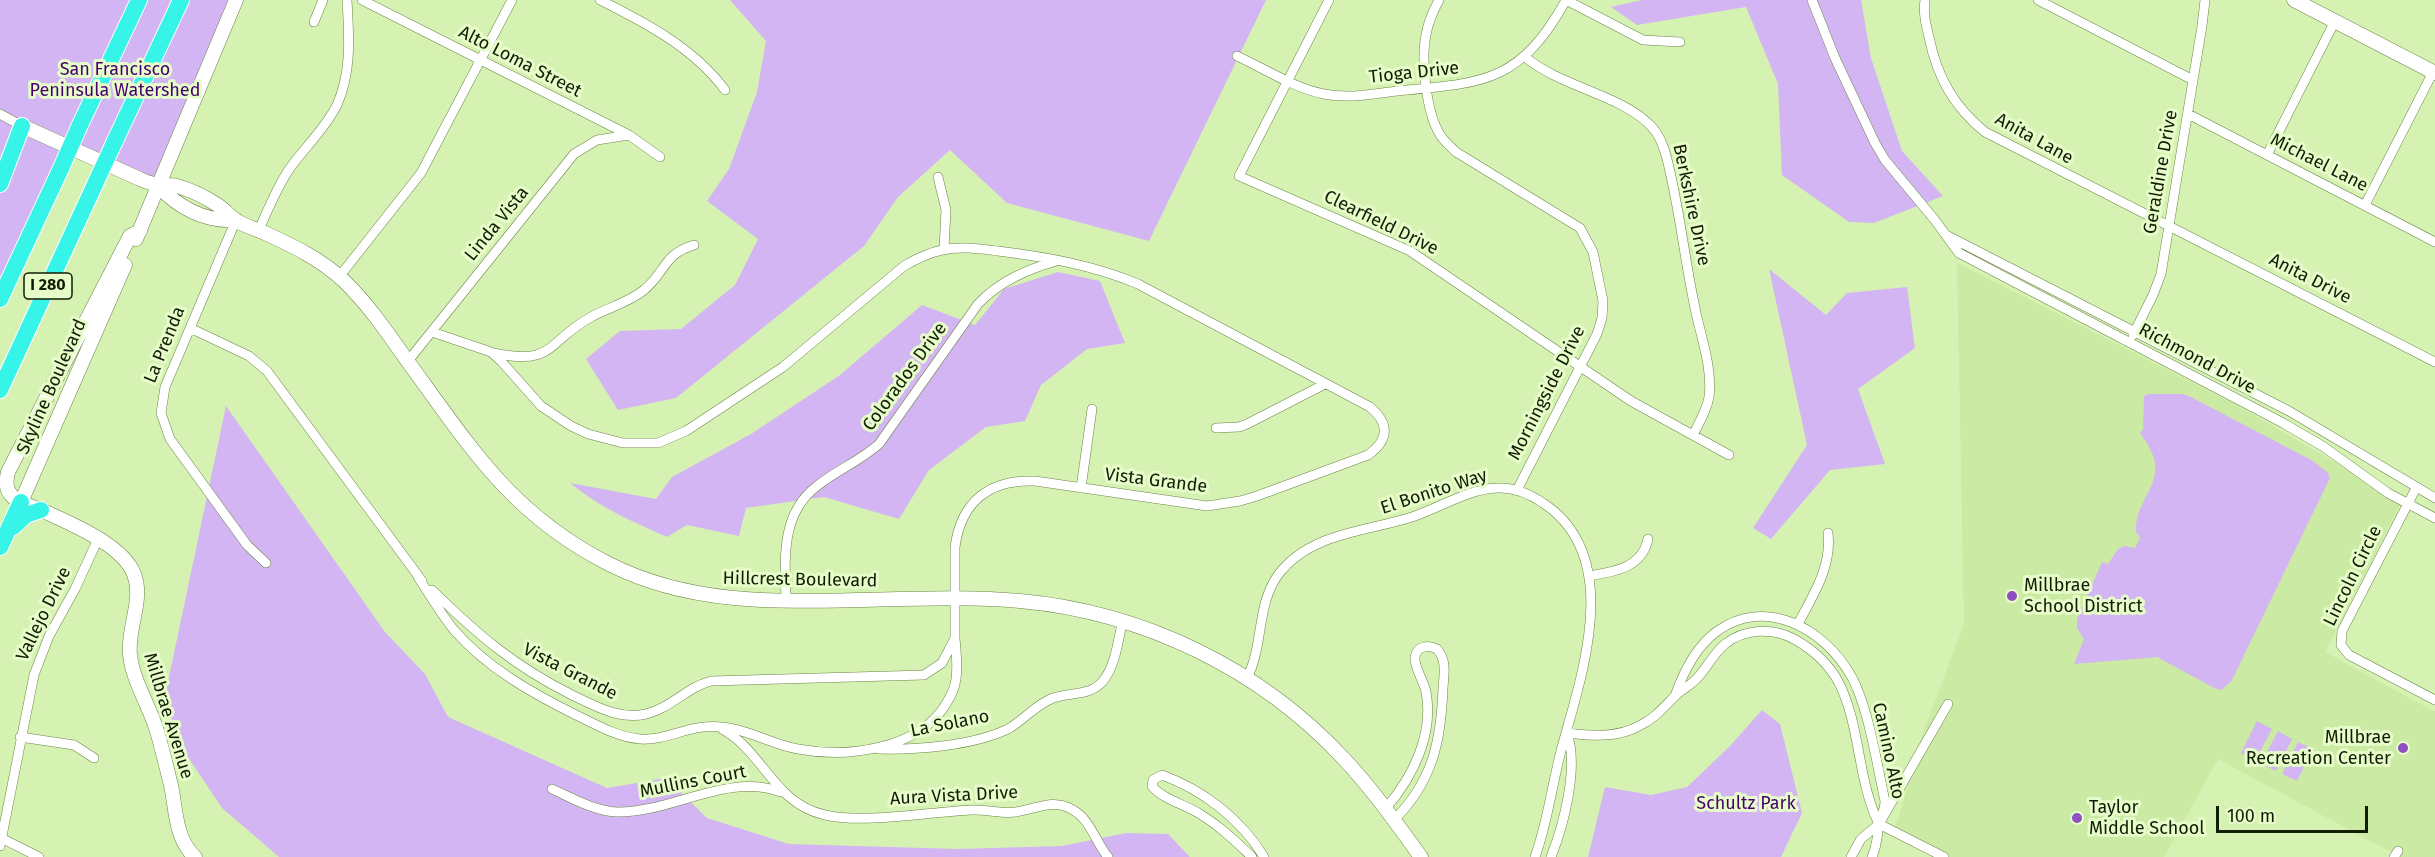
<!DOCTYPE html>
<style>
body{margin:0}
#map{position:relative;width:2435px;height:857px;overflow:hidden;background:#d6f2b2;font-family:"Fira Sans",sans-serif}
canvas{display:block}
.scale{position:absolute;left:2216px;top:806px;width:152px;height:27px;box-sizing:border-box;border:3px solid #131c05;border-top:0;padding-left:8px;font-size:18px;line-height:21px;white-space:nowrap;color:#131c05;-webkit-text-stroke:4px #e6fdca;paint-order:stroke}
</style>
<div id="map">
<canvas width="2435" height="857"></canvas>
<div class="scale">100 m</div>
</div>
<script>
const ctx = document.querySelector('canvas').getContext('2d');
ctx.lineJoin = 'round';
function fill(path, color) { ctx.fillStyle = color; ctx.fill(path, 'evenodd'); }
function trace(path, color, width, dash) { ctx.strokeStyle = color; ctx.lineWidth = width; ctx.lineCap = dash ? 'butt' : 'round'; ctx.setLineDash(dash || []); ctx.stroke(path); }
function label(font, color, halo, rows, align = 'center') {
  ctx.font = font + ' "Fira Sans",sans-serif'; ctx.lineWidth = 6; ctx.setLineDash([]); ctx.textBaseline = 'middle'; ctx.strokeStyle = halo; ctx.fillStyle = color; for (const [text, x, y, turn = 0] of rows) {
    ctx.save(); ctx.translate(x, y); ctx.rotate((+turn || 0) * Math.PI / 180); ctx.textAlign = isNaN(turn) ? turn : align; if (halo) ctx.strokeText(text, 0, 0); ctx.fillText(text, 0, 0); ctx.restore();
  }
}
fill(new Path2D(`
 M1957,263L2231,402L2402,501L2325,652L2435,712V857H2400L2218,759L2164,857H1947L1895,829L1922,736L1964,624Z`), '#cbeaa3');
fill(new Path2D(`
 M0,0H236L158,189L70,148L0,299Z
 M730,0H1266L1149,241L1007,203L950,150L898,197L864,246L676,398L618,410L586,359L620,331L681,329L735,285L758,239L707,201L729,169L757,92L766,41Z
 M1642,0H1861L1871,58L1902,151L1943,196L1874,223L1849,222L1782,175L1778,84L1746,7L1637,25L1611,7Z
 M1769,269L1826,315L1847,293L1907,287L1915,348L1858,389L1885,464L1830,470L1771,539L1753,528L1807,445Z
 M1058,272L1100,281L1125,343L1087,349L1041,385L1025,421L986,427L929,470L899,519L824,497L746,508L739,536L687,525L667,537C633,522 599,507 570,483L656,499L672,477L751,434L840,375L922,305L975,325L1004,289Z
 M2148,394H2183L2189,396L2313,461L2328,473L2330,478L2231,682L2221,690L2216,689L2157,657L2074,664L2084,639L2077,628V619L2102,562L2108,564L2118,549L2124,546L2135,548L2140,538L2136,532C2135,492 2177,481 2140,433L2143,429L2144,396Z
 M226,406L385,632L425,674L448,717L607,788L666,778L707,818L789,844L958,849L1062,846L1126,833L1168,834L1190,857H279L222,808L178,742L165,696Z
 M1762,710L1780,724L1802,813L1781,857H1588L1605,787L1651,795L1687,787L1729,747Z
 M2257,721L2272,729L2255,761L2241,753Z
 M2278,731L2292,739L2276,771L2261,764Z
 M2298,742L2313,749L2297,781L2282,774Z`), '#d4b5f3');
const street = new Path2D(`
 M362,0L629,135L660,157
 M600,0C646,23 694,48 725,90
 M1329,0L1239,176L1410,251L1631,401L1729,455
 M1439,0C1433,11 1428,23 1426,35C1421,59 1426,109 1438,131C1442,140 1449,145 1456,152L1580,228L1593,252L1603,301L1602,318L1597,334L1517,490
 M1566,0L1643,40L1680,42
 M1812,0L1835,58L1875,143L1885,160L1934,219L1959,253L2283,423L2324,447L2388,493L2435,518
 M1925,0C1923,13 1926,25 1929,37C1937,77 1954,107 1985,132L2435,362
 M2038,0L2193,80
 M314,22L323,0
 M1237,56C1265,69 1294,88 1324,94C1348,99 1373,94 1397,91C1484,83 1520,83 1566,0
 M1525,57C1563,88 1620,94 1651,126C1660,135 1664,147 1667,159C1679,206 1684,255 1694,303C1699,332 1713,366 1709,397C1707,410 1699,423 1693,435
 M0,114L22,126
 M2188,114L2435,242
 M2267,155L2335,21
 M938,177L946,210L944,249
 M2365,205L2433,72
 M236,220L165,387L161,413L170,439L247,545L266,563
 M259,230C268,209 277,187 290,168C305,147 325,129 337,105C352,71 349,36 347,0
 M1946,235L2289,411L2435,498
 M339,277L421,173L512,0
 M190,328L249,356L267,371L422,581
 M2133,335L2153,295L2161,274L2202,26L2205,0
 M493,353C555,366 546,342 591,317C609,307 628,303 644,290C666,272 663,254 694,245
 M408,361L574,154L597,140L629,135
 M1216,428L1239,427L1247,424L1325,384
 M1081,488L1092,409
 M2416,488L2342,631L2341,645L2349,655L2435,700
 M1589,576C1614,572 1642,568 1648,539
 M418,577C430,595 441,614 454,630C487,668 532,693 576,715C597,725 617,737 640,739C671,741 691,721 729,728C753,732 774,745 798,749C846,758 918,750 946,704C951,696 955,688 956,679C958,665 956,651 955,638C955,608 955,577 955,547C961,502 989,479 1035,481L1207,506L1240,501L1257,496L1368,455C1389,440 1390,424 1370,407L1138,284C1093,265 1046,257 998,251C980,249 960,246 942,250C928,253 916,259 904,266L783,367L686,431L658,443H623L588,434L571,426L541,406L501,361L491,352L432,332
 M432,590C478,635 514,666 572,695C595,706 619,720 646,714C671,708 687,687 711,681L924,675L942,663L954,640
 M786,601C785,560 780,514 817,486C837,470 860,461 879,444L978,304C1000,281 1026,270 1056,261
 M1798,624C1813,595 1832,567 1828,533
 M1247,678C1264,645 1256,606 1278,575C1309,533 1365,532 1412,517C1439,508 1468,489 1497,488C1514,487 1530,494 1543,503C1624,556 1582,674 1562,747C1552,784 1548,821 1535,857
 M1675,696C1683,673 1696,647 1716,632C1765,596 1823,628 1850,674C1868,704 1877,765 1885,801C1885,809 1882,814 1880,821C1876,835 1879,841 1872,857
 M722,729C763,751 774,804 825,815C864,824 929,812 971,810C986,809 1001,814 1016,812C1036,809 1054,798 1073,810C1090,819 1096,843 1108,857
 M1567,733C1592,736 1617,738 1639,726C1654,719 1663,708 1674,697C1682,689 1692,685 1699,676C1708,666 1714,653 1725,644C1744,629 1772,627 1794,639C1812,649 1829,664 1839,683C1861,727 1857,780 1879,824
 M20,737L74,745L94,758
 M878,749C916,750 972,746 1008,729C1024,720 1035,705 1053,698C1070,692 1091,696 1103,681C1116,665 1118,639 1123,620
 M552,789C572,798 594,811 617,812C672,813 727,772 781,792
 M1386,808C1413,777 1434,734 1426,692C1424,681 1414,668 1415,657C1417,645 1429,645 1437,649C1447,660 1444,674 1443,688C1441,741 1433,781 1394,820
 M1879,824L1944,857
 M1,838L39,857
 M0,846L34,675L49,636L75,589L98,539
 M1252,857C1235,841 1220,826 1200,814C1186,805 1162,799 1152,786L1153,780L1162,775C1203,790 1241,819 1264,857
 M1551,857C1564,824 1579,767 1567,733
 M1851,857L1861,839L1879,824L1948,704
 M2394,857L2398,851`);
const secondary = new Path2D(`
 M2294,0L2435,73
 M22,126L140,179C145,181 149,183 154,184C162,186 170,184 177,186C191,190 207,198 219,206C225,210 230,217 237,221C245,226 256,229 265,233C293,246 321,259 344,281C368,304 387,332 406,359C469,445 510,514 609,564C688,604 773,602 858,600C912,599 967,596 1020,601C1143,612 1261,669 1345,760C1373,790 1397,824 1421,857
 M157,185C178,207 205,222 236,220
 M140,231L130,236L8,472C6,481 5,490 13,497C23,506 39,508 50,514C76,526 123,546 134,574C144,600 127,628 130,655C133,681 148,703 156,728C162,747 166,766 171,785C176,809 175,839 195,857
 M136,239L236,0
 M21,502L125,265`);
const highway = new Path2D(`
 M79,127L139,0
 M114,143L181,0
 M0,184L22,126
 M0,299L62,166
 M0,390L96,182
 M13,527L26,515L41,510
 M0,547L21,502`);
trace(street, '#6b8448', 10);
trace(secondary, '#6b8448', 15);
trace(highway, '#fff', 18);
trace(street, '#fff', 9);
trace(secondary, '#fff', 14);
trace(highway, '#36f4e7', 16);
const highwayBridge = new Path2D(`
 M62,166L79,127
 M96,182L114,143`);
trace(highwayBridge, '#fff', 18, []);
trace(highwayBridge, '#36f4e7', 16);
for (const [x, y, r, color] of [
 [2012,596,6,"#904ec3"],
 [2403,748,6,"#904ec3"],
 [2077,818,6,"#904ec3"]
]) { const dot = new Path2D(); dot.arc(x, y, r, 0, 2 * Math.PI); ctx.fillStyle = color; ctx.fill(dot); trace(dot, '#e6fdca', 2); }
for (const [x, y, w] of [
 [48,286,48]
]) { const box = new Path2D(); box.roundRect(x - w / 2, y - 13, w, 26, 4.5); ctx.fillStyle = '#e6fdca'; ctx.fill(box); trace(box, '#131c05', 1.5); }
label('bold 16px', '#131c05', null, [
 ["I 280",48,286]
]);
label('18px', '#131c05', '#e6fdca', [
 ["Alto Loma Street",520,62,27],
 ["Tioga Drive",1414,73,-6],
 ["Anita Lane",2034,139,29],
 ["Michael Lane",2319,163,27],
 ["Geraldine Drive",2161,172,-80],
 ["Berkshire Drive",1691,205,78],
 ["Clearfield Drive",1381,223,26],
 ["Linda Vista",497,224,-51],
 ["Anita Drive",2310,279,27],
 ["La Prenda",165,345,-68],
 ["Richmond Drive",2197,359,28],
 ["Colorados Drive",905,377,-54],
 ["Skyline Boulevard",52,387,-66],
 ["Morningside Drive",1547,393,-63],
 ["Vista Grande",1156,481,7],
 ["El Bonito Way",1434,492,-18],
 ["Lincoln Circle",2353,576,-64],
 ["Hillcrest Boulevard",800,580,1],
 ["Vallejo Drive",44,614,-64],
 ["Vista Grande",570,672,27],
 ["Millbrae Avenue",168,716,73],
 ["La Solano",950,724,-11],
 ["Camino Alto",1888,751,78],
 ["Mullins Court",693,782,-11],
 ["Aura Vista Drive",954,796,-3]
]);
label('18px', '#47006e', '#e6fdca', [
 ["San Francisco",115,70],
 ["Peninsula Watershed",115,91],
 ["Schultz Park",1746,804]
]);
label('18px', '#131c05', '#e6fdca', [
 ["Millbrae",2024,586],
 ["School District",2024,607],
 ["Millbrae",2391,738,"right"],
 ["Recreation Center",2391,759,"right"],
 ["Taylor",2089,808],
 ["Middle School",2089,829]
], 'left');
</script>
